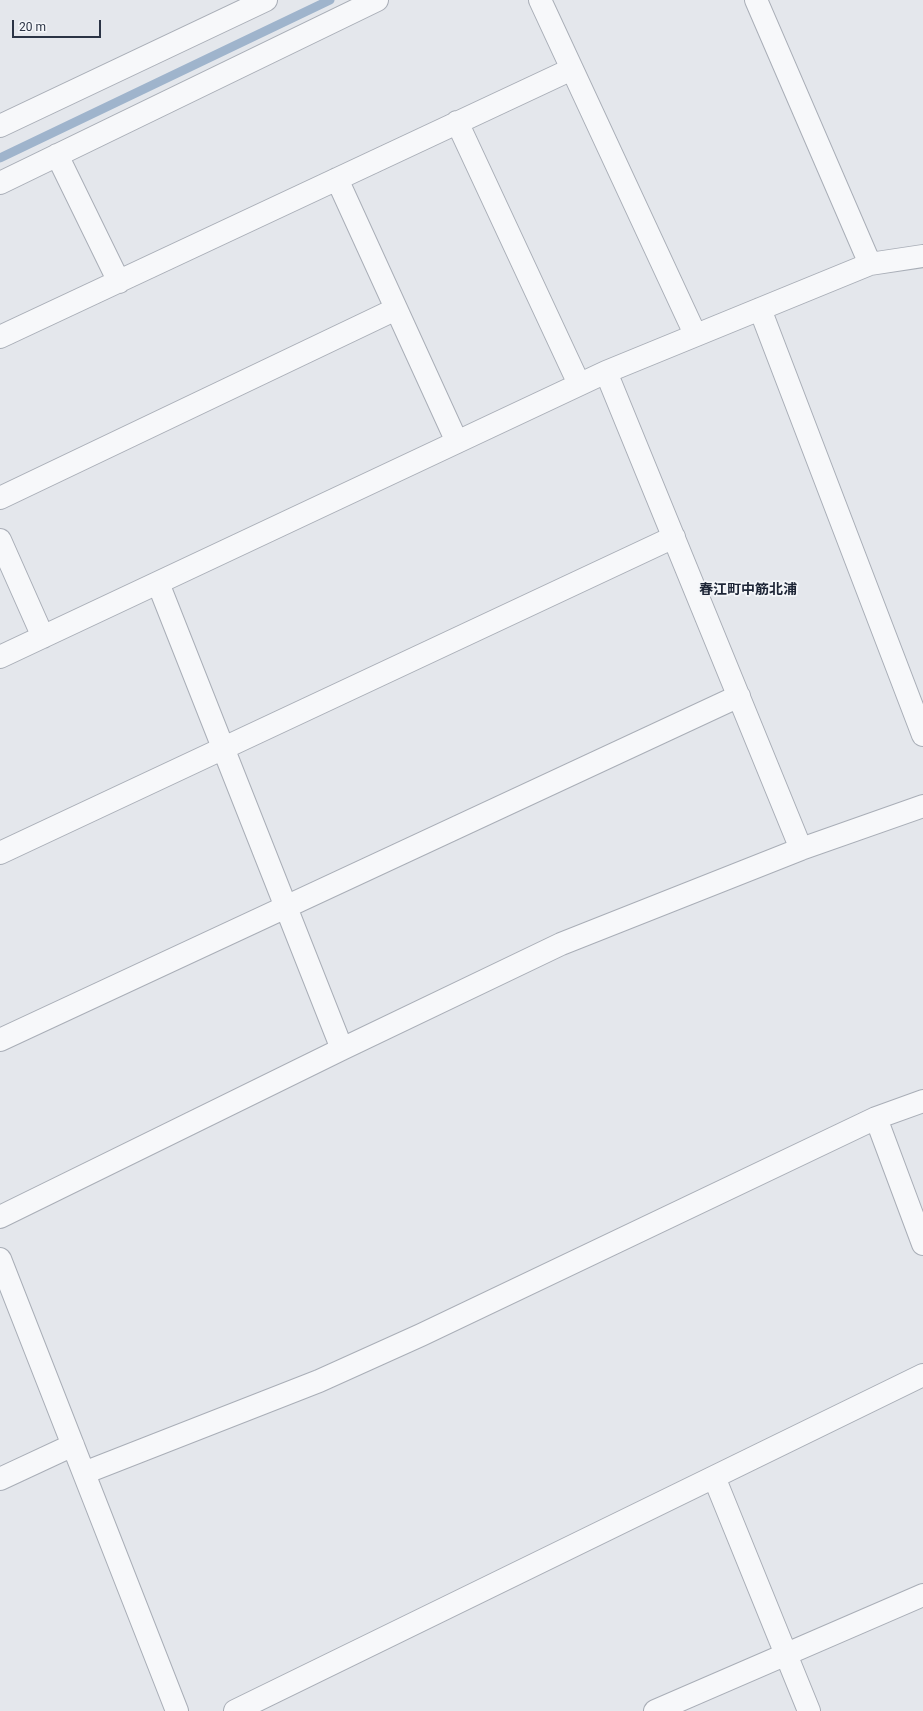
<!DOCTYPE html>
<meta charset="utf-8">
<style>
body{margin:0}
#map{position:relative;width:923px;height:1711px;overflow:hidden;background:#e4e7ec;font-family:Roboto,sans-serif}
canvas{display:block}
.scale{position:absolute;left:12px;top:20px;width:89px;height:18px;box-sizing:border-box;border:2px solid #2b3445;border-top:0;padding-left:5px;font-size:12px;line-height:14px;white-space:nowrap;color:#2b3445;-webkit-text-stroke:3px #f4f6f9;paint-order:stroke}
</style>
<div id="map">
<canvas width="923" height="1711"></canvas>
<div class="scale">20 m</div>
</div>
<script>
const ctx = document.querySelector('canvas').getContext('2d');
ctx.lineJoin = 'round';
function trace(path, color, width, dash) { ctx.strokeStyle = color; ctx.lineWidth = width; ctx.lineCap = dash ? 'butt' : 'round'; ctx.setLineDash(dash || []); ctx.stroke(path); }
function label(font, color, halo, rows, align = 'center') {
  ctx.font = font + ' Roboto,"Noto Sans JP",sans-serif'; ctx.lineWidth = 3.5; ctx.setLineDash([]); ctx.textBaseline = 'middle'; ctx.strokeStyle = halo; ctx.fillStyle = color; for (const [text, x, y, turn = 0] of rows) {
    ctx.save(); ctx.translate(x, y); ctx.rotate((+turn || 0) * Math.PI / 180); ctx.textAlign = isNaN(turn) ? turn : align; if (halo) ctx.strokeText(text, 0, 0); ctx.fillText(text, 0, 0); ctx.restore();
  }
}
trace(new Path2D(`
 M0,158L330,0`), '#9fb4cc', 9);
const minor = new Path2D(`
 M540,0L695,334
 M756,0L870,264
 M457,122L579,384
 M0,126L266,0
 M57,155L119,282
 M337,179L457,442
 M0,183L377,0
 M760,309L923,735
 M0,337L572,69
 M606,372L801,849
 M0,498L396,309
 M0,540L43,637
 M158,583L342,1049
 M0,657L606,372L870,264L923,256
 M0,853L674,537
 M0,1040L739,696
 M876,1118L923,1244
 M0,1217L342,1049L561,944L801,849L923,806
 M0,1259L177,1711
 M84,1473L319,1381L421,1335L876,1118L923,1101
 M714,1477L809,1711
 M0,1479L73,1445
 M235,1711L923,1375
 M655,1711L923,1595`);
trace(minor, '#a9aeb7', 24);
trace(minor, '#f7f8fa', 22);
label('bold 14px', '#1d2536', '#f4f6f9', [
 ["春江町中筋北浦",748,590]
]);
</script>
